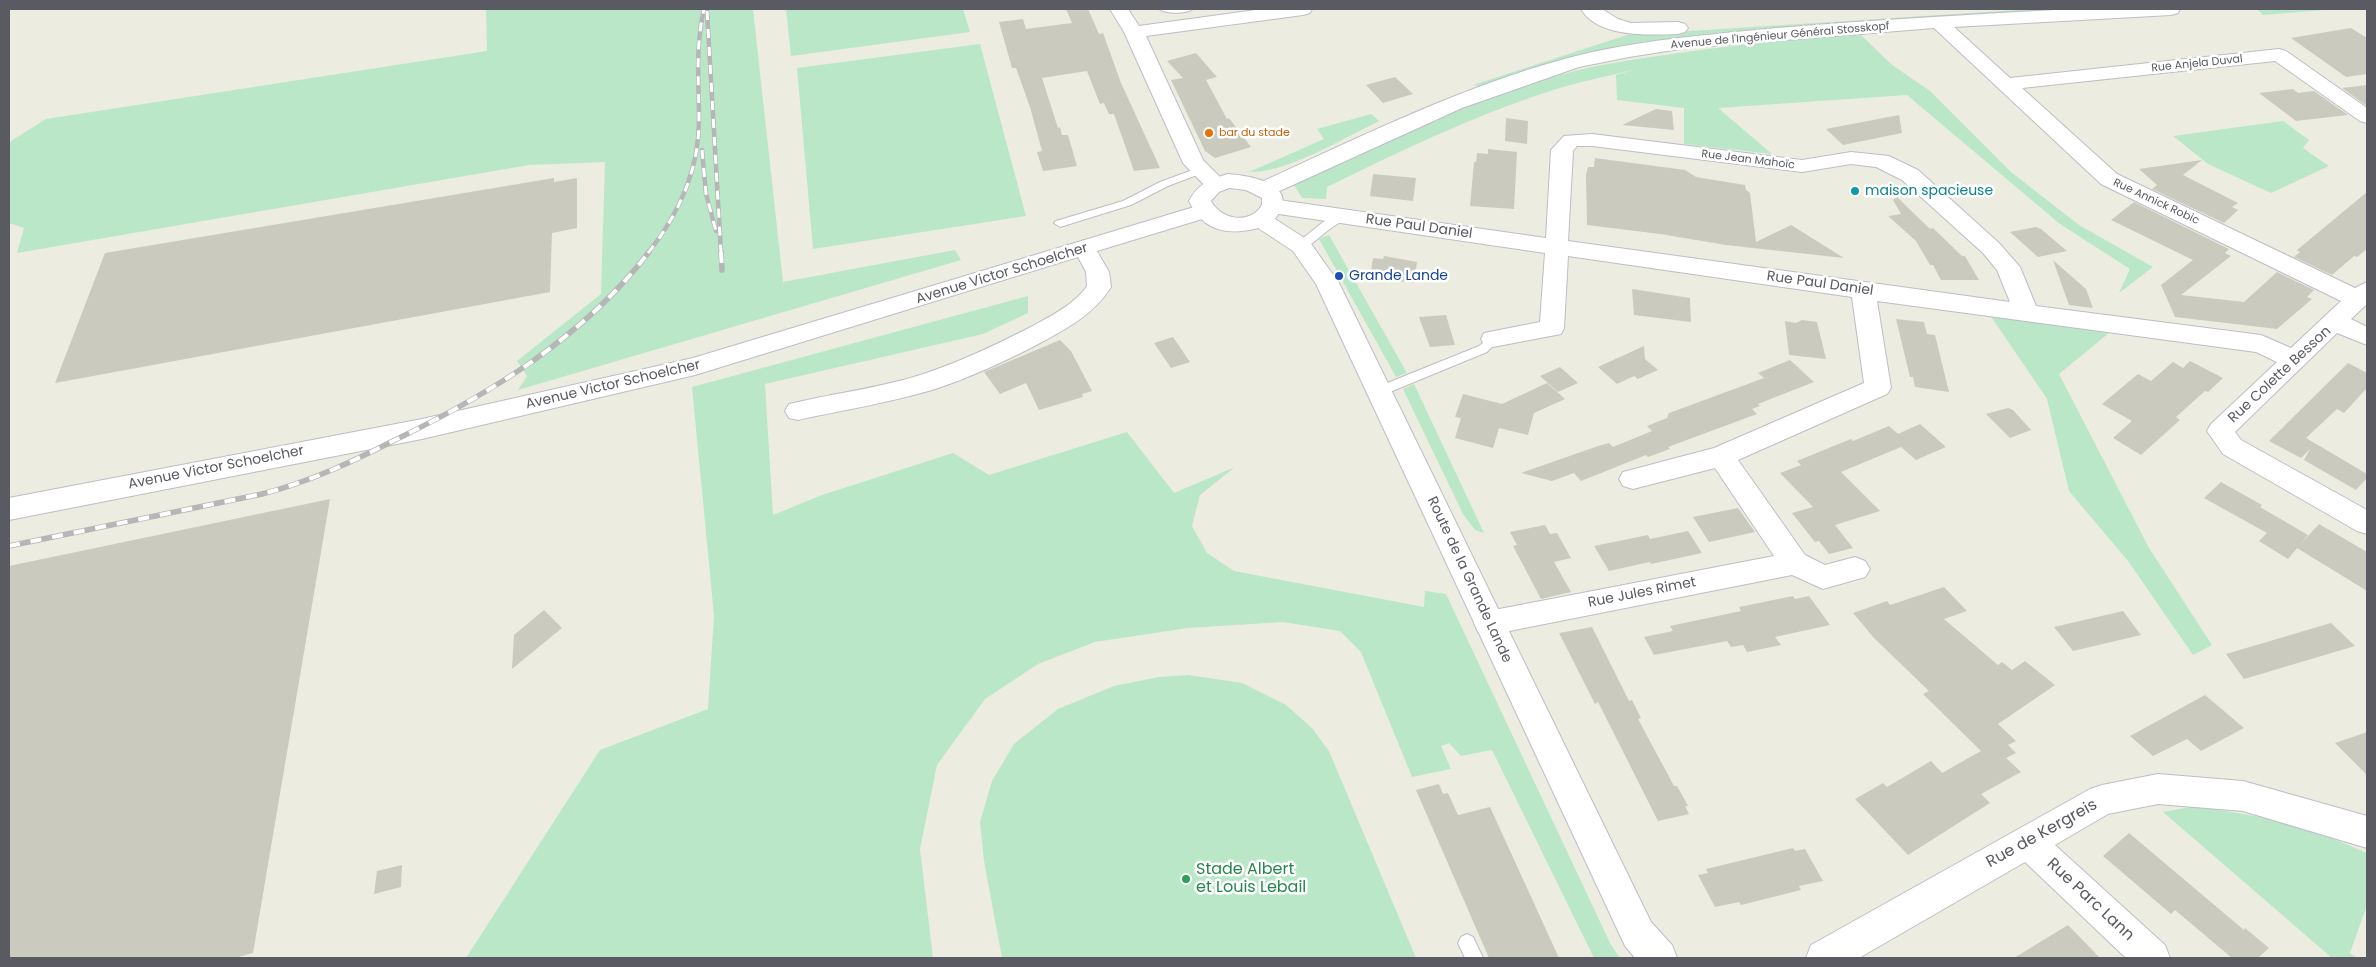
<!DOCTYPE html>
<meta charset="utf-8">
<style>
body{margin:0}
#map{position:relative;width:2376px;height:967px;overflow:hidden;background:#ecede0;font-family:Poppins,sans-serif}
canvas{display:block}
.frame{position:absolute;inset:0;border:10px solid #595a62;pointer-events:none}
</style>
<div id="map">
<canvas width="2376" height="967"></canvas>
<div class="frame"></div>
</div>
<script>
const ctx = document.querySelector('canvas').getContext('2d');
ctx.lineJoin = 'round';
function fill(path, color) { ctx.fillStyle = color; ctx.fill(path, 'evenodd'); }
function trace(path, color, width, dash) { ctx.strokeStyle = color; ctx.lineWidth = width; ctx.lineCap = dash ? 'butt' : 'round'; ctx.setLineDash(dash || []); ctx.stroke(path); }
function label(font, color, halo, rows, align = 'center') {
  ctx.font = font + ' Poppins,sans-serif'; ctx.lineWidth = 5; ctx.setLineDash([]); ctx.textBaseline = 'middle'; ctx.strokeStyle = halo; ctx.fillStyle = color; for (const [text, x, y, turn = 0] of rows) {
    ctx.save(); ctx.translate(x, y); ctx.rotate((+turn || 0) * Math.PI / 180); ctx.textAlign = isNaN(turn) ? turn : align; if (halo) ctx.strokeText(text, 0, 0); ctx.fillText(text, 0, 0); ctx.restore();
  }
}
fill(new Path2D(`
 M486,9H753L783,282L955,250L961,260L518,390L527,376L517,361L601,294L605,162L529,165L17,253L24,228L9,223V146L11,141L46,119L487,51Z
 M786,9H963L970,32L791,56Z
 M2034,9H2092L1748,31L1649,44L1567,58L1479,86L1473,85L1627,35Z
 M2257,9H2335L2263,15Z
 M1861,35L1891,64L1930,91L2011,172L2079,225L2153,267L2119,293L2130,269L2060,224L1907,95L1718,108L1772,154L1684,144V108L1617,100L1616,75L1633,70C1603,77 1573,83 1544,93C1469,118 1398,152 1327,187L1326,199L1302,198L1294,185C1381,143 1468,102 1560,75C1594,65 1630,60 1665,55C1730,45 1795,39 1861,35Z
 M980,44L1026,216L813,249L797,68Z
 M1371,114L1379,121C1346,137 1285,174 1249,172L1324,139L1317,129Z
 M2283,121L2309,140L2303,148L2329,166L2271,193L2208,164L2173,136Z
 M1329,235L1407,373L1396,377L1319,239Z
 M1028,296V313L983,334L765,384L773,515L822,495L953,453L989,475L1127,432L1174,493L1235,467L1200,495L1192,526L1207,553L1234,571L1424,607L1425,591L1446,594L1611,945L1620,958H1594L1492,750L1461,756L1449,743L1441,746L1451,769L1412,777L1361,652L1340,631L1283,622L1188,628L1095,642L1038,664L985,699L937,765L920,849L933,958H466L600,750L708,709L714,616L692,387Z
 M1990,315L2109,333L2059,374L2149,548L2212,645L2193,655L2128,561L2069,491L2047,399Z
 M1414,384L1484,533L1475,530L1463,514L1403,389Z
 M1188,675L1242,683L1286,705L1312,728L1329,751L1416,958H1002L984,861L980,822L992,781L1014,744L1058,709L1114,686L1159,677Z
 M2196,806L2296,823L2367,853V905L2350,953L2357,958H2332L2163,812Z`), '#bae7c7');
fill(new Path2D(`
 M1066,9H1088L1099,34L1103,33L1121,83L1160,168L1134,171L1114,114H1109L1104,103L1100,104L1087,71L1042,78L1058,128L1060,127L1062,135H1068L1077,166L1043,171L1037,152L1042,151L1030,107L1016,68H1012L999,22L1023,19L1026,29L1072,23Z
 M2351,28L2367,38V74L2346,77L2291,38Z
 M1196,53L1217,77L1206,80L1227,119L1229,118L1251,147L1215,158L1205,151L1171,80L1183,78L1167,61Z
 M1395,77L1413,94L1383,103L1366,85Z
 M2367,85V106L2342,88Z
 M2293,89L2298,93L2314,91L2348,115L2296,121L2259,93Z
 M1656,109L1672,111L1674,130L1622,125Z
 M1899,115L1902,133L1843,145L1826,129Z
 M1506,118L1528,121L1527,144L1505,141Z
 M1488,149L1517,152L1514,209L1470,206L1474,162H1476L1477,153L1488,154Z
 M1595,158L1685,170L1696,177L1745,185L1746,190L1750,193L1756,242L1791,225L1844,258L1726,245L1660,234L1587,225L1586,175L1588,167H1594Z
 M2202,160L2183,175L2238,203L2232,207L2238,210L2224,223L2152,189L2157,185L2139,169Z
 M1373,174L1416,178L1413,201L1370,196Z
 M554,178V182L577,178V228L552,233L550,292L55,383L105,253Z
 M2367,192V249L2357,257L2354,256L2332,275L2294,257L2300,252L2297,250Z
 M1897,197L1930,229L1933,228L1962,256H1965L1979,280H1941L1933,265H1930L1916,241L1888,216L1901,214L1893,200Z
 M2134,202L2229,249L2225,253L2231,256L2181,295L2244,302L2277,272L2314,290L2307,297L2312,299L2277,329L2175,317L2161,285L2193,260L2111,220Z
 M2036,227L2041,229L2067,251L2038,257L2010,232Z
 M1384,256L1417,262L1414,283L1370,278L1373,258L1383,259Z
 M2053,260L2086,289L2093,308L2069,305Z
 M1632,289L1690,298L1691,322L1634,315Z
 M1446,315L1455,345L1430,347L1419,317Z
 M1896,319L1924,322L1927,334L1935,335L1949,392L1915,387L1913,377H1910Z
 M1802,320L1817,322L1826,359L1789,355L1785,321L1796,323Z
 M1173,337L1190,362L1171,368L1154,343Z
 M1060,340L1071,351L1092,391L1082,394L1083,397L1039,410L1026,383L1000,394L984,372Z
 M1644,346L1645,359L1658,370L1638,379L1634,376L1617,384L1598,367Z
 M1790,360L1814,382L1758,404L1760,406L1752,409L1757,414L1668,447L1670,449L1648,457L1646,455L1581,481L1574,473L1552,481L1521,473L1598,446L1609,443L1613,447L1652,431L1647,426L1667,418L1669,413L1764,378L1758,373Z
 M2190,361L2223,378L2208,392L2205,391L2176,417L2180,420L2141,455L2113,438L2132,421L2102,404L2138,374L2151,381L2173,362L2183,368Z
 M2348,363L2367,373V388L2344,413L2337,409L2306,438L2367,474V478L2356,490L2304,460L2310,449L2301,458L2269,441Z
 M1560,367L1578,383L1558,392L1540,376Z
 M1547,383L1565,399L1534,413L1528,435L1499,428L1493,448L1455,438L1461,418L1455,417L1463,394L1502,404Z
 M2008,408L2013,410L2031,430L2010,438L1986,414Z
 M1920,424L1946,447L1916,460L1901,447L1841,472L1880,511L1835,525L1853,548L1829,554L1819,541L1815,542L1792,513L1813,507L1780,473L1801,465L1797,461L1851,439L1853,441L1889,426L1898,434Z
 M2221,482L2262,505L2260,507L2308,535L2288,559L2259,541L2267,533L2204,498Z
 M330,499L253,953L235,958H9V566Z
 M1738,508L1755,532L1709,542L1693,517Z
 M2319,524L2367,552V591L2297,548Z
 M1545,525L1550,534L1557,533L1571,558L1554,562L1571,592L1541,599L1513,546L1517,545L1510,532Z
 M1688,531L1702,553L1651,564L1650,562L1609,571L1594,546L1648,535L1650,539Z
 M1944,587L1967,611L1944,619L1998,665L2002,662L2012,670L2025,661L2055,685L1998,724L2016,741L2008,745L2016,753L2006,758L2021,772L1981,794L1990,803L1908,855L1855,799L1883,783L1887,787L1931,761L1942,773L1981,751L1923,694L1929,691L1874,638L1853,613L1887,601L1890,605Z
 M1793,596L1795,599L1809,596L1830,625L1775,637L1781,645L1747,652L1743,645L1731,647L1727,641L1654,655L1644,637L1673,631L1670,626L1741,611L1739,607Z
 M544,610L562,628L512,669L514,635Z
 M2123,611L2141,635L2073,651L2054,627Z
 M2331,623L2355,646L2244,679L2226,654Z
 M1592,627L1629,701L1632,700L1641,718L1638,719L1674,786H1677L1688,806H1685L1689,814L1658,821L1598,702L1595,704L1559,633Z
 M2205,695L2244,728L2201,751L2187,739L2153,756L2130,736Z
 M2367,732V775L2335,743Z
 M1439,784L1443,794L1448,793L1458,815L1490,807L1559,958H1489L1416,790Z
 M2129,833L2244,930L2245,928L2269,948L2258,958H2232L2175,910L2171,914L2103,856Z
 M1793,848L1795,851L1805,849L1823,881L1799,886L1801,890L1741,905L1739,902L1715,907L1698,875L1708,873L1706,869Z
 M402,865L401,887L374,894L377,871Z
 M2068,925L2100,958H2014Z`), '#cbcabf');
const service = new Path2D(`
 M1159,9H1193C1186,14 1166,14 1159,9Z
 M1201,167L1206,170L1205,172L1168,186L1131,205L1060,227L1054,223L1056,221L1123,201L1160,182Z
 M1343,213L1349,216L1347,218L1331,228L1305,249H1297V243L1323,222Z
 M1493,335L1499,339L1487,352L1385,394L1380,396L1374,391L1375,388L1479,346Z
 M1467,934L1473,937L1483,958H1465L1458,943L1461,937Z`);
const minor = new Path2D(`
 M1110,9H1128L1139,26L1263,9H1312L1310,13L1303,15L1146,36L1203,160L1227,184L1224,189L1216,191L1208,189L1183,163L1124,32Z
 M1581,9H1602L1618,19L1631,23L1678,22L1685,24L1688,28L1685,32L1678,34C1649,35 1598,38 1581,9Z
 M2074,9H2180L2178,13L2171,15L1954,27L2010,78L2279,49L2286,51L2367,108V123L2360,121L2275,61L2022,88L2117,174L2355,288L2367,282V304L2351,319L2367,327V345L2337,333L2235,432L2241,440L2367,510V534L2357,531L2223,454L2207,431L2211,424L2277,362L2256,352L1877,301L1891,388L1887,394L1738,460L1805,555L1825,565L1855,557L1865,561L1870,569L1865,577L1823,589L1792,575L1489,635L1478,632L1474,623L1478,614L1489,611L1774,556L1715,468L1633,489L1623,486L1619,479L1623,472L1714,448L1864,383L1852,297L1568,256L1564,328L1561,334L1493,347L1484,345L1481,339L1484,333L1540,322L1545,253L1272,213L1264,211L1261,206L1264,201L1272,199L1546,238L1551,150L1564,136L1592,134L1802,160L1851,152L1889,156L1918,170L1999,243L2020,267L2036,306L2261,335L2291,348L2341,301L2101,184L1934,28L1686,48L1629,57L1579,67L1462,108L1273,194L1265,196L1257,194L1254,189L1257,184C1358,138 1460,87 1568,58C1636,40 1707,35 1777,28C1876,20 1975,14 2074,9ZM1577,146H1592L1802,172L1851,164L1876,167L1902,180L1983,253L1997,270L2010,302L1568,241L1573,151Z
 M1204,204L1212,206L1215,211L1212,216L1097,251L1109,272L1111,287C1094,314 1068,328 1040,343C1006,361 969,378 932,390C888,403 843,410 798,420L789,418L785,411L789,404L798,402C837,393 878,388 917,376C956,364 993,346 1029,328C1049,317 1074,305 1087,286L1086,272L1078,257L695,375L422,439L9,520V498L422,419L693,358Z
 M2158,774L2243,781L2367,816V848L2243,811L2158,804L2108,814L2055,845L2165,945L2170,958H2126L2025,862L1859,958H1806L1811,945L2090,789L2102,785Z`);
const tertiary = new Path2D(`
 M1228,174C1253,176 1302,185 1275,219L1309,241L1339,283L1651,922L1672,945L1677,958H1635L1625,946L1316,284L1293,251L1258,228C1227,236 1203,231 1189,201C1198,184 1210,179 1228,174ZM1229,188L1246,190L1262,198V205C1250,225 1221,220 1211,201L1219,192Z`);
trace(service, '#bdbdc5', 2);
trace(minor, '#bdbdc5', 2);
trace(tertiary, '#bdbdc5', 2);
fill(service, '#fff');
fill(minor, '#fff');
fill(tertiary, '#fff');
const railFar1 = new Path2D(`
 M707,11L721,253
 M702,150L706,194L716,231
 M648,253C679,214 699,170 699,120C699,81 695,48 704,9`);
const rail = new Path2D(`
 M721,252L722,270
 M9,546L262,494C309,482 352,462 395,440C490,394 584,337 649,252`);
trace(railFar1, '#b6b6b7', 4.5);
trace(rail, '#b6b6b7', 5.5);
trace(railFar1, '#fff', 3, [9]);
trace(rail, '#fff', 4, [11]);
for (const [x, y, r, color] of [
 [1209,133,5,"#e8710a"],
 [1855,191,5,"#0f9aa8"],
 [1339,276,5,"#1a4fb4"],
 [1186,879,5,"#2e9e5b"]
]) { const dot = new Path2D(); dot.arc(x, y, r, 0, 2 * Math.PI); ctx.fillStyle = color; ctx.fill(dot); trace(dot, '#fff', 2); }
label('11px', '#595a62', '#fff', [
 ["Avenue de l'Ingénieur Général Stosskopf",1780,36,-5],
 ["Rue Anjela Duval",2197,64,-6],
 ["Rue Jean Mahoïc",1748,160,7],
 ["Rue Annick Robic",2156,202,25]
]);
label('11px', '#c56008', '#fff', [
 ["bar du stade",1219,133]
], 'left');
label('14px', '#0d838f', '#fff', [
 ["maison spacieuse",1865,191]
], 'left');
label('14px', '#595a62', '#fff', [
 ["Rue Paul Daniel",1419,227,8],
 ["Avenue Victor Schoelcher",1002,274,-17],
 ["Rue Paul Daniel",1820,284,8],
 ["Rue Colette Besson",2280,375,-43],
 ["Avenue Victor Schoelcher",613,385,-13],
 ["Avenue Victor Schoelcher",216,468,-11],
 ["Route de la Grande Lande",1469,580,65],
 ["Rue Jules Rimet",1642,593,-11]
]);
label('14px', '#164399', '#fff', [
 ["Grande Lande",1349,276]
], 'left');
label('16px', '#595a62', '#fff', [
 ["Rue de Kergreis",2042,834,-29],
 ["Rue Parc Lann",2090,900,43]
]);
label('16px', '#27864d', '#fff', [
 ["Stade Albert",1196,870],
 ["et Louis Lebail",1196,888]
], 'left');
</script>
